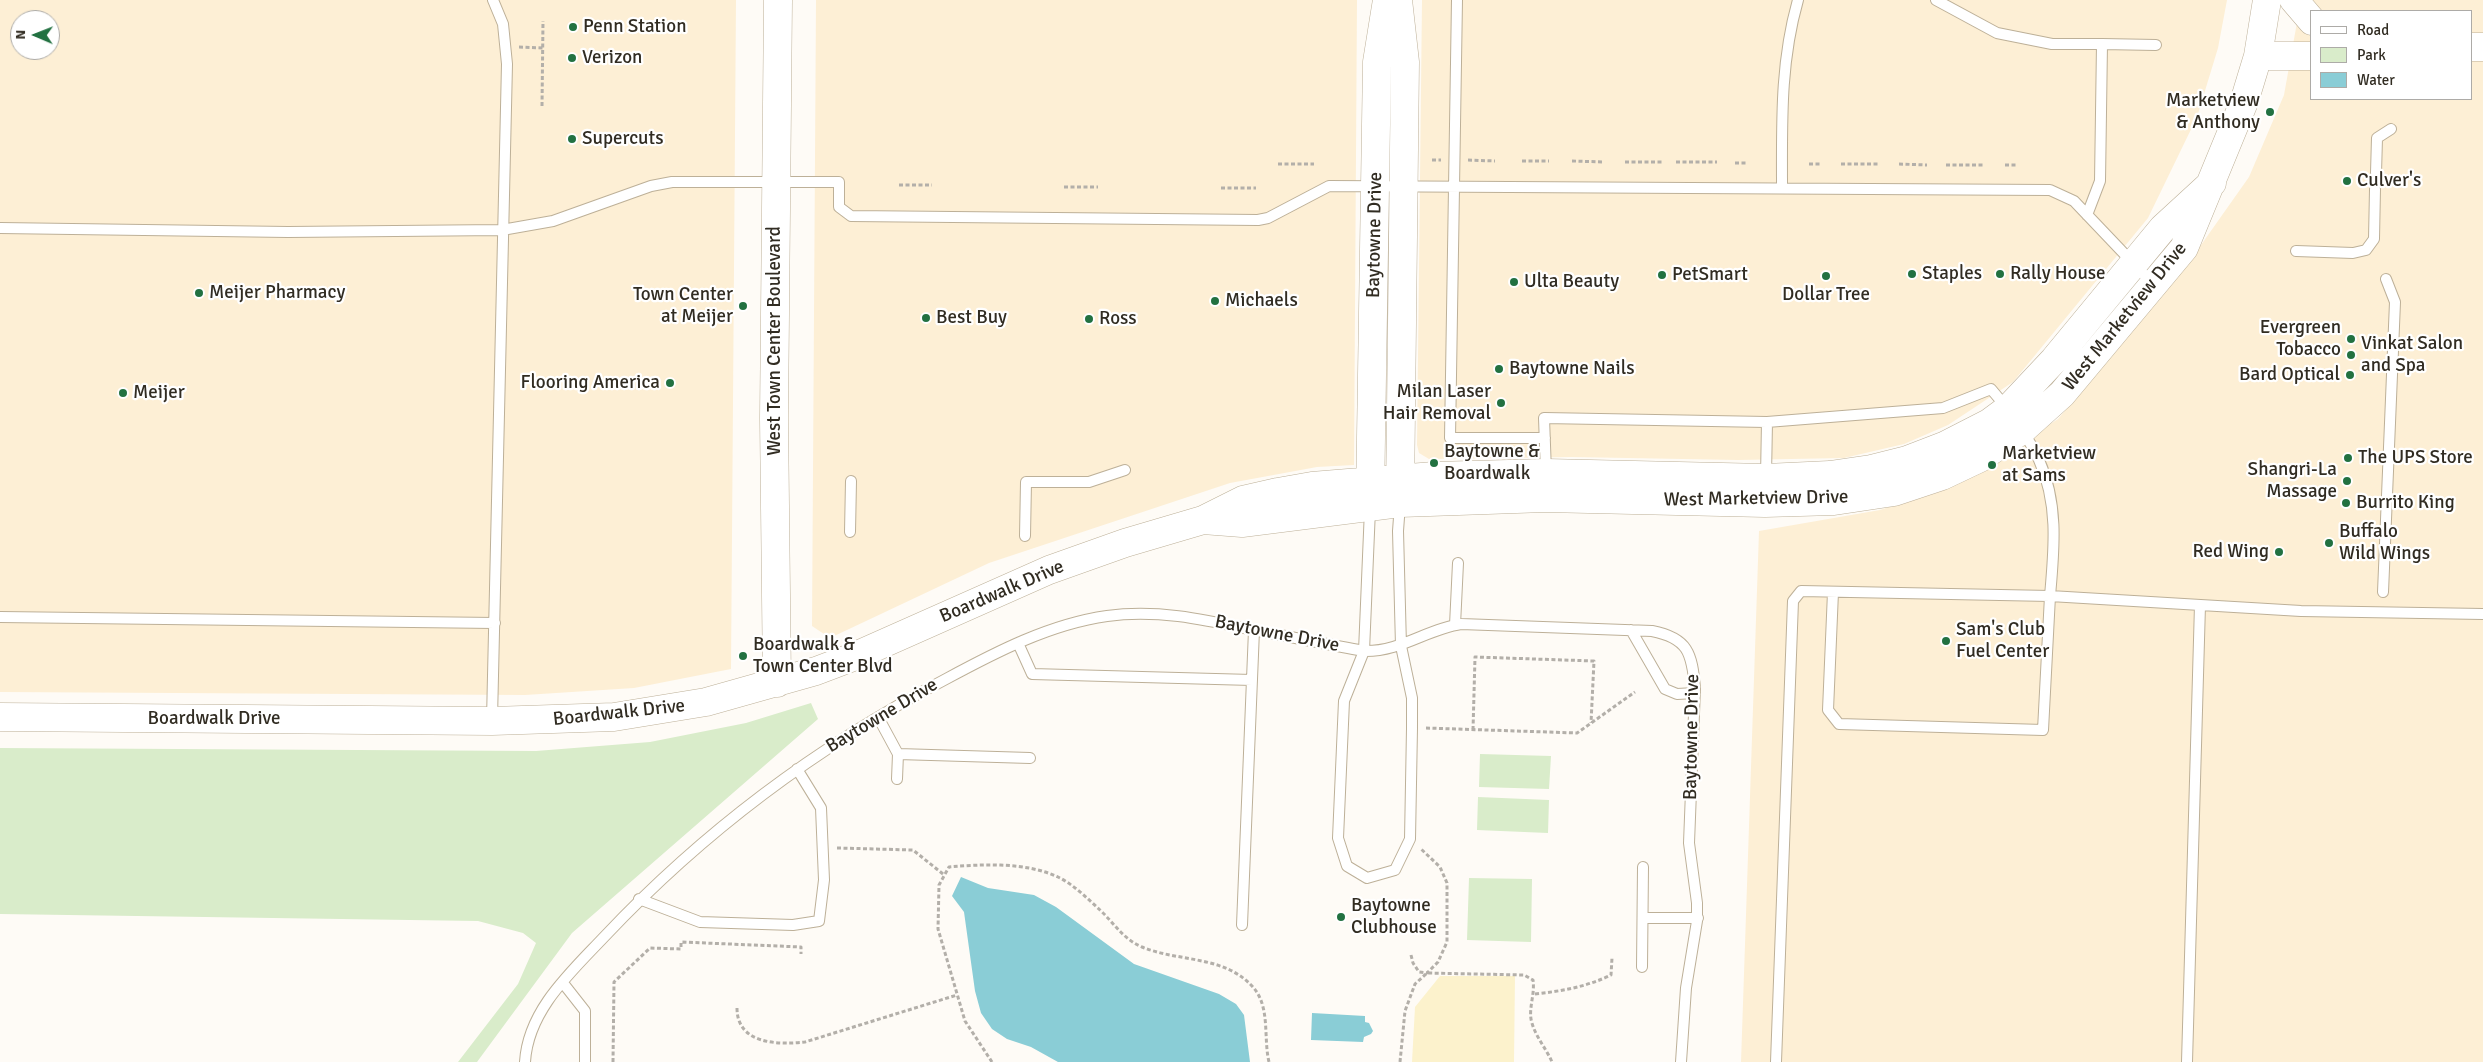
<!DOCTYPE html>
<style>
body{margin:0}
#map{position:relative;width:2483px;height:1062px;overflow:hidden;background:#fefbf6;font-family:Signika,sans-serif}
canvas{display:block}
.legend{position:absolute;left:2310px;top:10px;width:162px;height:90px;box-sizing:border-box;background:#fff;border:1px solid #adaba7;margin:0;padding:6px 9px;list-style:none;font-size:15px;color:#312c22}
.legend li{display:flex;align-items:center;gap:10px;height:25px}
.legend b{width:25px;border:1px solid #adaba7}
.north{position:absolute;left:10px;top:10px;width:50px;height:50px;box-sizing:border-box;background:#fff;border:1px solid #adaba7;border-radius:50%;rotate:271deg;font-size:14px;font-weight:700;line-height:20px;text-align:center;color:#312c22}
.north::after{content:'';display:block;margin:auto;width:18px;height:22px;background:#227141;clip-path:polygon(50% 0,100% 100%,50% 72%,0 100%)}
</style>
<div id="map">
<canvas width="2483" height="1062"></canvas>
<ul class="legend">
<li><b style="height:6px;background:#fff"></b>Road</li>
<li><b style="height:14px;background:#d9ecca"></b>Park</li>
<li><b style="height:14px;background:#8acdd6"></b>Water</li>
</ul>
<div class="north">N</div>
</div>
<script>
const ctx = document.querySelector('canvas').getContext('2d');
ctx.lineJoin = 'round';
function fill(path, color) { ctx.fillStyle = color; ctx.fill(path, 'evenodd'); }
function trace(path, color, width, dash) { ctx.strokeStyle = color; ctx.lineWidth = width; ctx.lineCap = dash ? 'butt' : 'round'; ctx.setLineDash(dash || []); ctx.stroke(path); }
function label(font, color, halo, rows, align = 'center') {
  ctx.font = font + ' Signika,sans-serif'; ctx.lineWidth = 4.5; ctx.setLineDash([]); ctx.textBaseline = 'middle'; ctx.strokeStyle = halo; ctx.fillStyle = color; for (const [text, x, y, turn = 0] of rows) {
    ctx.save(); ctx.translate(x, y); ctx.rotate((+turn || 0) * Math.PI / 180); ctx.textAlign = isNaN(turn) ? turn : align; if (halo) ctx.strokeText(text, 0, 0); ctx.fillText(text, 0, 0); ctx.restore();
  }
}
fill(new Path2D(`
 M0,0H736L731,669L634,688L525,695L0,692ZM20,20H50V50H20Z
 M816,0H1357L1354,465L1317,467L1230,483L989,563L830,638L812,626Z
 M1422,0H2227L2218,48L2197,117L2148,218L2013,382L1948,425L1904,444L1844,458L1738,460L1572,457L1429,459L1419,453L1417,445Z
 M2301,0H2483V1062H1741L1759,531L1880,510L1963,481L2058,419L2189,262L2249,177L2284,95ZM2312,11H2472V99H2312Z`), '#fdefd5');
fill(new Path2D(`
 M811,703L818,719L572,933L477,1062H458L518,984L536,943L523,933L478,921L0,914V748L536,751L650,742L746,723Z
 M1480,754L1551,756L1549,789L1479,787Z
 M1478,797L1549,800L1548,833L1477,830Z
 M1469,878L1532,879L1531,942L1467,940Z`), '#d9ecca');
fill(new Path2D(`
 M1440,976H1515L1514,1062H1412L1415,1007Z`), '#fcf2cc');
fill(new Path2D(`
 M961,877L988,888L1034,895L1056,907L1134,964L1219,994L1236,1004L1244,1015L1250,1062H1058L1031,1047L1007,1039L992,1029L981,1013L975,991L964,912L952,896Z
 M1312,1013L1365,1016V1022L1369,1023L1373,1031L1371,1034L1364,1037L1363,1042L1311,1040Z`), '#8acdd6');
const lane = new Path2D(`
 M1457,0L1450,438H1545
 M1936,0L1997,33L2052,44H2102L2100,181L2087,215
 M2102,44L2156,45
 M2376,173L2377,138L2391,129
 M1782,188C1782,123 1780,63 1798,0
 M0,228L288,232L502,230L553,221L651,186L672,182H839V207L851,216L1258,220L1268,218L1329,186L2050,190L2074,201L2153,284
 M2296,251L2353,253L2366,250L2374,239L2375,189
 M2022,430C2028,440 2035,450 2039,460C2059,504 2054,550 2050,596L2301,611L2483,614
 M1546,472L1544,418L1767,422L1943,408L1991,389L2007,408
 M1766,476L1767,422
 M1370,509L1364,651L1344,701L1338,838L1347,866L1367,878L1395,870L1410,839L1412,728V698L1401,646L1398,531L1400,504
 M850,532L851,481
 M1025,536L1026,482H1089L1125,470
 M2383,592L2395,302L2386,279
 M0,617L495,623
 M1455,625L1458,563
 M1631,630L1665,689L1677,694L1695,693
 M1018,643L1032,674L1252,680
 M878,717L898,754L1030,758
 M492,719L507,64L503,24L493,0
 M897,779L898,754
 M639,899L700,922L793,925L819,921L824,880L821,808L797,769
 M1643,918H1698
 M1242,925L1254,630
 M1642,967L1643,867
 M563,983L585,1011V1062
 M525,1062C528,1010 571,972 605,936C704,831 818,746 946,679C996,652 1050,624 1107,616C1155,609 1202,619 1248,629C1287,636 1325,644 1364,651C1400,652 1427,629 1461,624L1652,631C1688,638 1692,653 1695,688L1689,843L1697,903V921L1686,988L1681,1062
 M1776,1062L1793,601L1801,591L2050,596L2043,730L1839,724L1828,710L1833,592
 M2187,1062L2200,605`);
const secondary = new Path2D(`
 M1398,0L1405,62L1400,497
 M2294,0L2312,21
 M2472,47H2483
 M2258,56H2312
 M1370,500L1377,62L1387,0
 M1203,520L1242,523L1400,503L1545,498L1765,503L1834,501L1894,492L1942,476L1980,458L2022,430L2062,394L2184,248L2244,102L2258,56L2267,0
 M777,683L774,418L778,0
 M0,717L492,721L614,717L706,702L816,671L853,657L1049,570L1125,543L1203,520L1243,500L1278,492L1312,486L1434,476L1546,473L1766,478L1830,475L1871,469L1907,460L1946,445L1989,423L2008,409L2054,360L2163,228L2212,183`);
trace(lane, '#bdb098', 12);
trace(secondary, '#bdb098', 29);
trace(new Path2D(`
 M519,47L543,48
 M542,106L543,21
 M1432,160H1441
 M1468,160L1495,161
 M1522,161H1549
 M1572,161L1604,162
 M1625,162H1662
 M1676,162H1717
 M1735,163H1747
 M1278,164H1314
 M1809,164H1822
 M1841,164H1880
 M1899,164L1927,165
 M1946,165H1984
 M2005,165H2018
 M899,185H932
 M1064,187H1098
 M1221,188H1256
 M1426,728L1577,733L1635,692
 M1473,730L1475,657L1594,661L1591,723
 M837,848L913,850L943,874
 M1411,955L1413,963L1419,972L1427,973L1438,962L1447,942V883L1440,867L1420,848
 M1535,994C1562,991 1586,987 1611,975L1612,958
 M737,1008C737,1044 777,1045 805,1042L957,995
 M613,1062L614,982L650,948L681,949V942L801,947V954
 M992,1062L965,1021L938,929L939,885L949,867C983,864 1026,862 1058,877C1073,884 1088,899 1100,910C1114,923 1123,939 1142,947C1178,962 1223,955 1252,986C1271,1006 1263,1037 1269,1062
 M1400,1062L1405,1011L1415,984L1427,973L1524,975L1533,980C1535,994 1529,1007 1531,1019C1534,1035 1546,1048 1552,1062`), '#b3afa9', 3, [4, 2.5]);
trace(lane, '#fff', 10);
trace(secondary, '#fff', 28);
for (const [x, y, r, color] of [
 [573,27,5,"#227141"],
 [572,58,5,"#227141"],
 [2270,112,5,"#227141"],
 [572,139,5,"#227141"],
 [2347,181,5,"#227141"],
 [1912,274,5,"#227141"],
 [2000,274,5,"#227141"],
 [1662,275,5,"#227141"],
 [1826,276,5,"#227141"],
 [1514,282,5,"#227141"],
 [199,293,5,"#227141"],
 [1215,301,5,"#227141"],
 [743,306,5,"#227141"],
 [926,318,5,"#227141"],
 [1089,319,5,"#227141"],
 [2351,339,5,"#227141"],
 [2351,355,5,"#227141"],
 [1499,369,5,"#227141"],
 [2350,375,5,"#227141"],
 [670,383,5,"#227141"],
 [123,393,5,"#227141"],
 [1501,403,5,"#227141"],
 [2348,458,5,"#227141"],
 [1434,463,5,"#227141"],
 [1992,465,5,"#227141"],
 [2347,481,5,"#227141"],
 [2346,503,5,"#227141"],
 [2329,543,5,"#227141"],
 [2279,552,5,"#227141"],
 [1946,641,5,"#227141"],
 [743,656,5,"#227141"],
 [1341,917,5,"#227141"]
]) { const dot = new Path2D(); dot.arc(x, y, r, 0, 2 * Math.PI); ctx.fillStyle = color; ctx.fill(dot); trace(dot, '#fff', 2); }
label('19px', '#312c22', '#fff', [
 ["Penn Station",583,27],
 ["Verizon",582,58],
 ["Marketview",2260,101,"right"],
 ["& Anthony",2260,123,"right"],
 ["Supercuts",582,139],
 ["Culver's",2357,181],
 ["Staples",1922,274],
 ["Rally House",2010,274],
 ["PetSmart",1672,275],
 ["Ulta Beauty",1524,282],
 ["Meijer Pharmacy",209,293],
 ["Town Center",733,295,"right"],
 ["at Meijer",733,317,"right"],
 ["Dollar Tree",1826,295,"center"],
 ["Michaels",1225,301],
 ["Best Buy",936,318],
 ["Ross",1099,319],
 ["Evergreen",2341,328,"right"],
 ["Tobacco",2341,350,"right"],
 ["Vinkat Salon",2361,344],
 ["and Spa",2361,366],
 ["Baytowne Nails",1509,369],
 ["Bard Optical",2340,375,"right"],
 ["Flooring America",660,383,"right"],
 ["Milan Laser",1491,392,"right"],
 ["Hair Removal",1491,414,"right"],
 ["Meijer",133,393],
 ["Baytowne &",1444,452],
 ["Boardwalk",1444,474],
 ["Marketview",2002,454],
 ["at Sams",2002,476],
 ["The UPS Store",2358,458],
 ["Shangri-La",2337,470,"right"],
 ["Massage",2337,492,"right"],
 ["Burrito King",2356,503],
 ["Buffalo",2339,532],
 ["Wild Wings",2339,554],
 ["Red Wing",2269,552,"right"],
 ["Sam's Club",1956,630],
 ["Fuel Center",1956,652],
 ["Boardwalk &",753,645],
 ["Town Center Blvd",753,667],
 ["Baytowne",1351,906],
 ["Clubhouse",1351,928]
], 'left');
label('19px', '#312c22', '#fff', [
 ["Baytowne Drive",1375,235,-89],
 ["West Marketview Drive",2125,317,-51],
 ["West Town Center Boulevard",775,341,-90],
 ["West Marketview Drive",1756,499,-1],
 ["Boardwalk Drive",1002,592,-23],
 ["Baytowne Drive",1277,634,11],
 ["Boardwalk Drive",619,713,-6],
 ["Baytowne Drive",882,716,-31],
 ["Boardwalk Drive",214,719],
 ["Baytowne Drive",1692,737,-89]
]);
</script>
